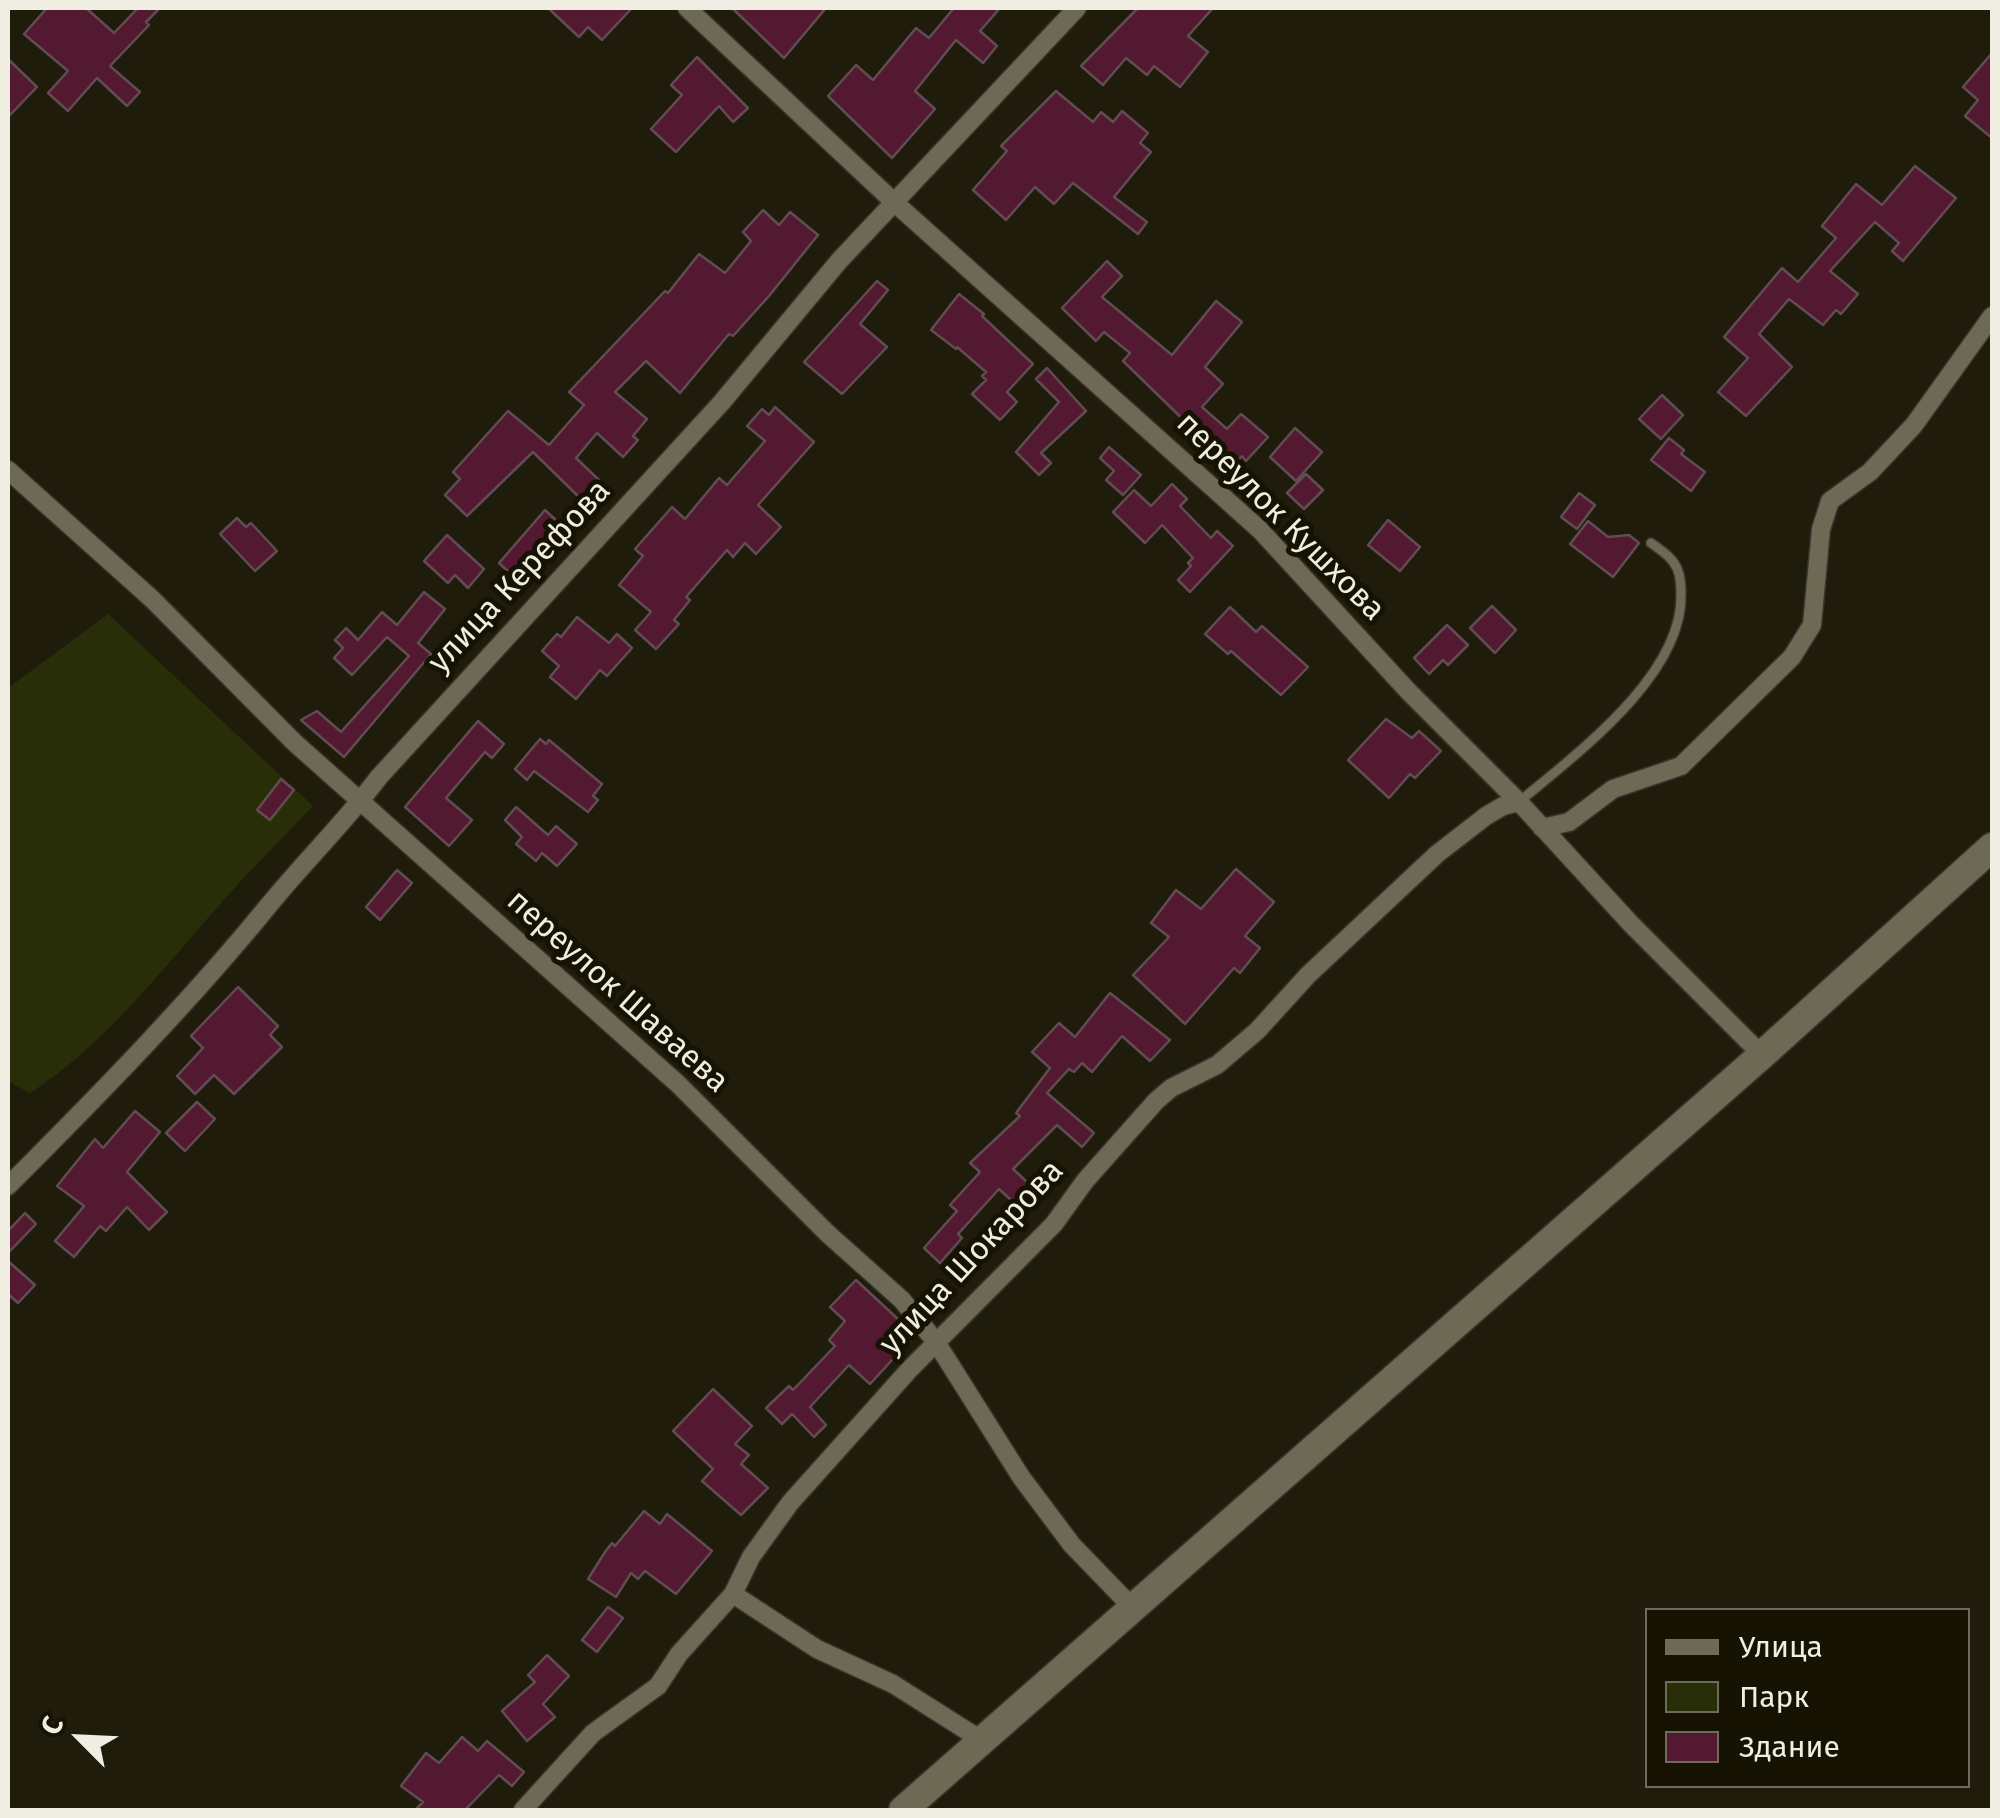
<!DOCTYPE html>
<meta charset="utf-8">
<style>
body{margin:0}
#map{position:relative;width:2000px;height:1818px;overflow:hidden;background:#201c0b;font-family:"Fira Sans",sans-serif}
canvas{display:block}
.frame{position:absolute;inset:0;border:10px solid #f0ede2;pointer-events:none}
.legend{position:absolute;left:1645px;top:1608px;width:325px;height:180px;box-sizing:border-box;background:#171303;border:2px solid #6e6a5c;margin:0;padding:12px 18px;list-style:none;font-size:30px;color:#f0ede2}
.legend li{display:flex;align-items:center;gap:20px;height:50px}
.legend b{width:50px;border:2px solid #6e6a5c}
.north{position:absolute;left:30px;top:1688px;width:100px;height:100px;-webkit-text-stroke:8px #171303;paint-order:stroke;rotate:294deg;font-size:28px;font-weight:700;line-height:40px;text-align:center;color:#f0ede2}
.north::after{content:'';display:block;margin:auto;width:35px;height:45px;background:#f0ede2;clip-path:polygon(50% 0,100% 100%,50% 72%,0 100%)}
</style>
<div id="map">
<canvas width="2000" height="1818"></canvas>
<div class="frame"></div>
<ul class="legend">
<li><b style="height:12px;background:#6d6955"></b>Улица</li>
<li><b style="height:28px;background:#282e08"></b>Парк</li>
<li><b style="height:28px;background:#531931"></b>Здание</li>
</ul>
<div class="north">С</div>
</div>
<script>
const ctx = document.querySelector('canvas').getContext('2d');
ctx.lineJoin = 'round';
function fill(path, color) { ctx.fillStyle = color; ctx.fill(path, 'evenodd'); }
function trace(path, color, width, dash) { ctx.strokeStyle = color; ctx.lineWidth = width; ctx.lineCap = dash ? 'butt' : 'round'; ctx.setLineDash(dash || []); ctx.stroke(path); }
function label(font, color, halo, rows, align = 'center') {
  ctx.font = font + ' "Fira Sans",sans-serif'; ctx.lineWidth = 10; ctx.setLineDash([]); ctx.textBaseline = 'middle'; ctx.strokeStyle = halo; ctx.fillStyle = color; for (const [text, x, y, turn = 0] of rows) {
    ctx.save(); ctx.translate(x, y); ctx.rotate((+turn || 0) * Math.PI / 180); ctx.textAlign = isNaN(turn) ? turn : align; if (halo) ctx.strokeText(text, 0, 0); ctx.fillText(text, 0, 0); ctx.restore();
  }
}
fill(new Path2D(`
 M108,614L313,806C283,838 251,869 222,902C163,968 105,1045 30,1093L8,1081V688Z`), '#282e08');
const building = new Path2D(`
 M47,8H86L114,33L138,8H160L146,22L149,25L110,66L140,92L127,106L97,78L68,111L48,93L68,71L24,34Z
 M548,8H632L602,40L588,27L579,37Z
 M732,8H826L784,58Z
 M954,8H1000L980,31L997,46L983,63L956,40L915,91L935,109L892,158L828,96L856,65L873,80L916,28L929,38Z
 M1138,8H1213L1188,36L1208,52L1180,87L1154,66L1147,75L1126,58L1103,85L1081,66Z
 M1992,53V138L1965,116L1978,100L1963,87Z
 M697,57L748,108L733,122L719,106L676,152L651,129L682,95L671,85Z
 M8,59L37,87L8,117Z
 M1056,91L1093,122L1101,112L1113,122L1122,111L1148,133L1140,143L1151,152L1114,197L1147,222L1138,234L1073,183L1054,204L1035,187L1006,220L973,190L1007,151L1001,146Z
 M1915,166L1956,198L1903,261L1892,251L1899,243L1875,222L1830,271L1858,294L1841,314L1836,310L1823,325L1789,299L1759,334L1792,367L1746,416L1718,392L1748,358L1724,337L1782,268L1798,282L1836,238L1822,226L1856,184L1882,205Z
 M763,210L779,225L790,212L818,235L769,296L733,336L729,334L680,393L646,361L615,392L647,419L633,436L638,440L623,457L597,433L576,458L600,481L582,500L533,452L467,516L445,495L460,479L453,472L508,411L549,445L584,405L569,392L665,291L668,293L699,254L725,273L751,241L743,232Z
 M1107,261L1122,276L1102,297L1172,355L1216,301L1242,322L1205,367L1223,384L1202,407L1227,429L1241,414L1268,437L1246,461L1242,456L1232,467L1123,361L1130,353L1104,332L1096,341L1062,308Z
 M877,281L888,290L860,324L887,347L842,394L804,362Z
 M959,294L984,314L982,316L1033,364L1007,392L1017,402L1000,420L972,394L986,380L982,376L986,372L957,347L956,349L931,330Z
 M1047,368L1086,411L1041,453L1051,463L1039,475L1016,452L1059,402L1036,379Z
 M1662,395L1683,415L1661,439L1639,419Z
 M775,407L814,442L758,505L781,527L756,554L745,543L733,557L727,550L686,597L690,600L674,620L679,624L656,649L635,630L651,612L619,585L643,556L635,549L672,507L685,519L719,478L727,485L765,441L747,426L762,409L769,415Z
 M1295,428L1322,452L1296,481L1270,457Z
 M1669,438L1684,450L1681,454L1705,472L1691,491L1651,460Z
 M1109,447L1141,475L1123,495L1106,480L1114,471L1100,458Z
 M1306,474L1323,490L1304,509L1287,493Z
 M1172,484L1187,499L1180,506L1211,538L1217,531L1233,546L1190,592L1178,580L1191,566L1188,563L1193,558L1162,525L1145,543L1113,512L1134,490L1151,506Z
 M1579,493L1595,505L1577,529L1561,517Z
 M545,510L560,524L514,577L499,563Z
 M237,518L246,527L251,523L277,551L255,571L220,534Z
 M1388,520L1420,547L1400,571L1368,545Z
 M1588,521L1608,537L1629,535L1639,543L1613,577L1570,544Z
 M447,535L484,569L468,588L455,575L448,583L424,561Z
 M424,592L445,609L418,643L431,654L344,757L301,720L317,711L341,732L409,656L387,637L352,675L334,658L343,648L335,640L346,628L358,640L382,612L397,625Z
 M1492,606L1516,630L1495,653L1470,628Z
 M1230,607L1256,632L1262,626L1308,667L1281,695L1231,651L1228,654L1205,634Z
 M577,617L609,643L617,634L632,648L607,676L600,670L576,699L550,677L559,666L542,651L557,634L561,637Z
 M1447,625L1468,645L1448,665L1443,660L1429,674L1414,658Z
 M1386,719L1412,738L1419,731L1441,751L1415,778L1410,774L1389,798L1348,760Z
 M478,721L504,744L492,758L485,752L446,798L472,820L449,846L405,807Z
 M540,739L546,744L549,740L602,784L593,796L598,800L588,812L534,771L527,780L515,769Z
 M281,779L294,790L270,820L257,810Z
 M516,807L548,835L556,826L577,844L557,866L542,853L536,861L516,844L522,837L505,820Z
 M1236,869L1274,902L1245,936L1260,948L1240,973L1234,968L1185,1024L1133,975L1169,937L1151,923L1176,890L1201,909Z
 M397,870L412,883L380,920L366,907Z
 M238,987L278,1026L270,1035L282,1047L234,1094L214,1075L195,1094L177,1076L203,1048L191,1036Z
 M1110,993L1170,1040L1150,1061L1122,1036L1092,1072L1082,1063L1074,1072L1069,1069L1047,1093L1094,1133L1082,1147L1057,1125L1013,1169L1041,1195L1025,1213L999,1189L958,1234L962,1238L940,1263L924,1248L957,1211L950,1205L980,1172L970,1163L1020,1116L1016,1113L1050,1068L1032,1052L1059,1023L1075,1037Z
 M197,1102L215,1119L185,1151L166,1133Z
 M135,1111L160,1132L127,1172L167,1212L149,1230L127,1207L106,1231L100,1226L74,1257L55,1241L84,1206L57,1186L95,1139L103,1148Z
 M25,1213L36,1224L8,1253V1231Z
 M8,1261L35,1285L18,1303L8,1294Z
 M856,1280L915,1335L870,1384L849,1365L810,1407L826,1425L814,1437L792,1414L782,1424L766,1408L789,1386L793,1390L835,1346L829,1340L845,1321L830,1307Z
 M713,1389L752,1426L735,1444L749,1455L741,1464L768,1488L741,1515L702,1481L713,1469L673,1431Z
 M644,1511L660,1524L667,1514L712,1551L676,1594L645,1571L638,1579L631,1573L616,1597L588,1579L605,1552L612,1543L615,1546Z
 M608,1607L623,1618L597,1652L582,1640Z
 M547,1655L569,1676L543,1704L555,1717L527,1741L502,1711L535,1682L528,1675Z
 M462,1737L478,1751L487,1741L524,1772L512,1786L499,1775L465,1810H415L423,1802L401,1786L426,1753L439,1763Z`);
fill(building, '#531931');
trace(building, '#624c53', 2.5);
const lane = new Path2D(`
 M1519,802C1576,754 1684,675 1681,593C1681,583 1680,571 1674,563C1669,555 1659,549 1651,543`);
const street = new Path2D(`
 M687,8L895,203L1260,530L1409,692L1519,802L1631,924L1762,1055
 M8,470L152,599L295,743L678,1084L827,1233L902,1300L936,1342L1021,1477L1072,1545L1132,1607
 M1542,828L1569,822L1613,789L1681,766L1792,657L1812,625L1821,529L1830,501L1870,472L1914,425L1992,316
 M8,1186C98,1096 188,1004 269,905C305,861 345,822 379,777L722,402L839,261L1077,8
 M733,1594L817,1649L893,1684L983,1741
 M523,1810L593,1733L658,1686L679,1654L733,1594L751,1557L790,1503L909,1370L1054,1224L1085,1181L1156,1101L1171,1088L1217,1065L1257,1031L1308,975L1437,854L1486,816L1503,806L1519,802`);
const secondary = new Path2D(`
 M903,1810L1762,1055L1992,847`);
trace(lane, '#38342d', 12);
trace(street, '#38342d', 21);
trace(secondary, '#38342d', 31);
trace(lane, '#6d6955', 9);
trace(street, '#6d6955', 18);
trace(secondary, '#6d6955', 28);
label('32px', '#f0ede2', '#171303', [
 ["переулок Кушхова",1280,517,45],
 ["улица Керефова",520,577,-47],
 ["переулок Шаваева",617,992,42],
 ["улица Шокарова",972,1258,-47]
]);
</script>
